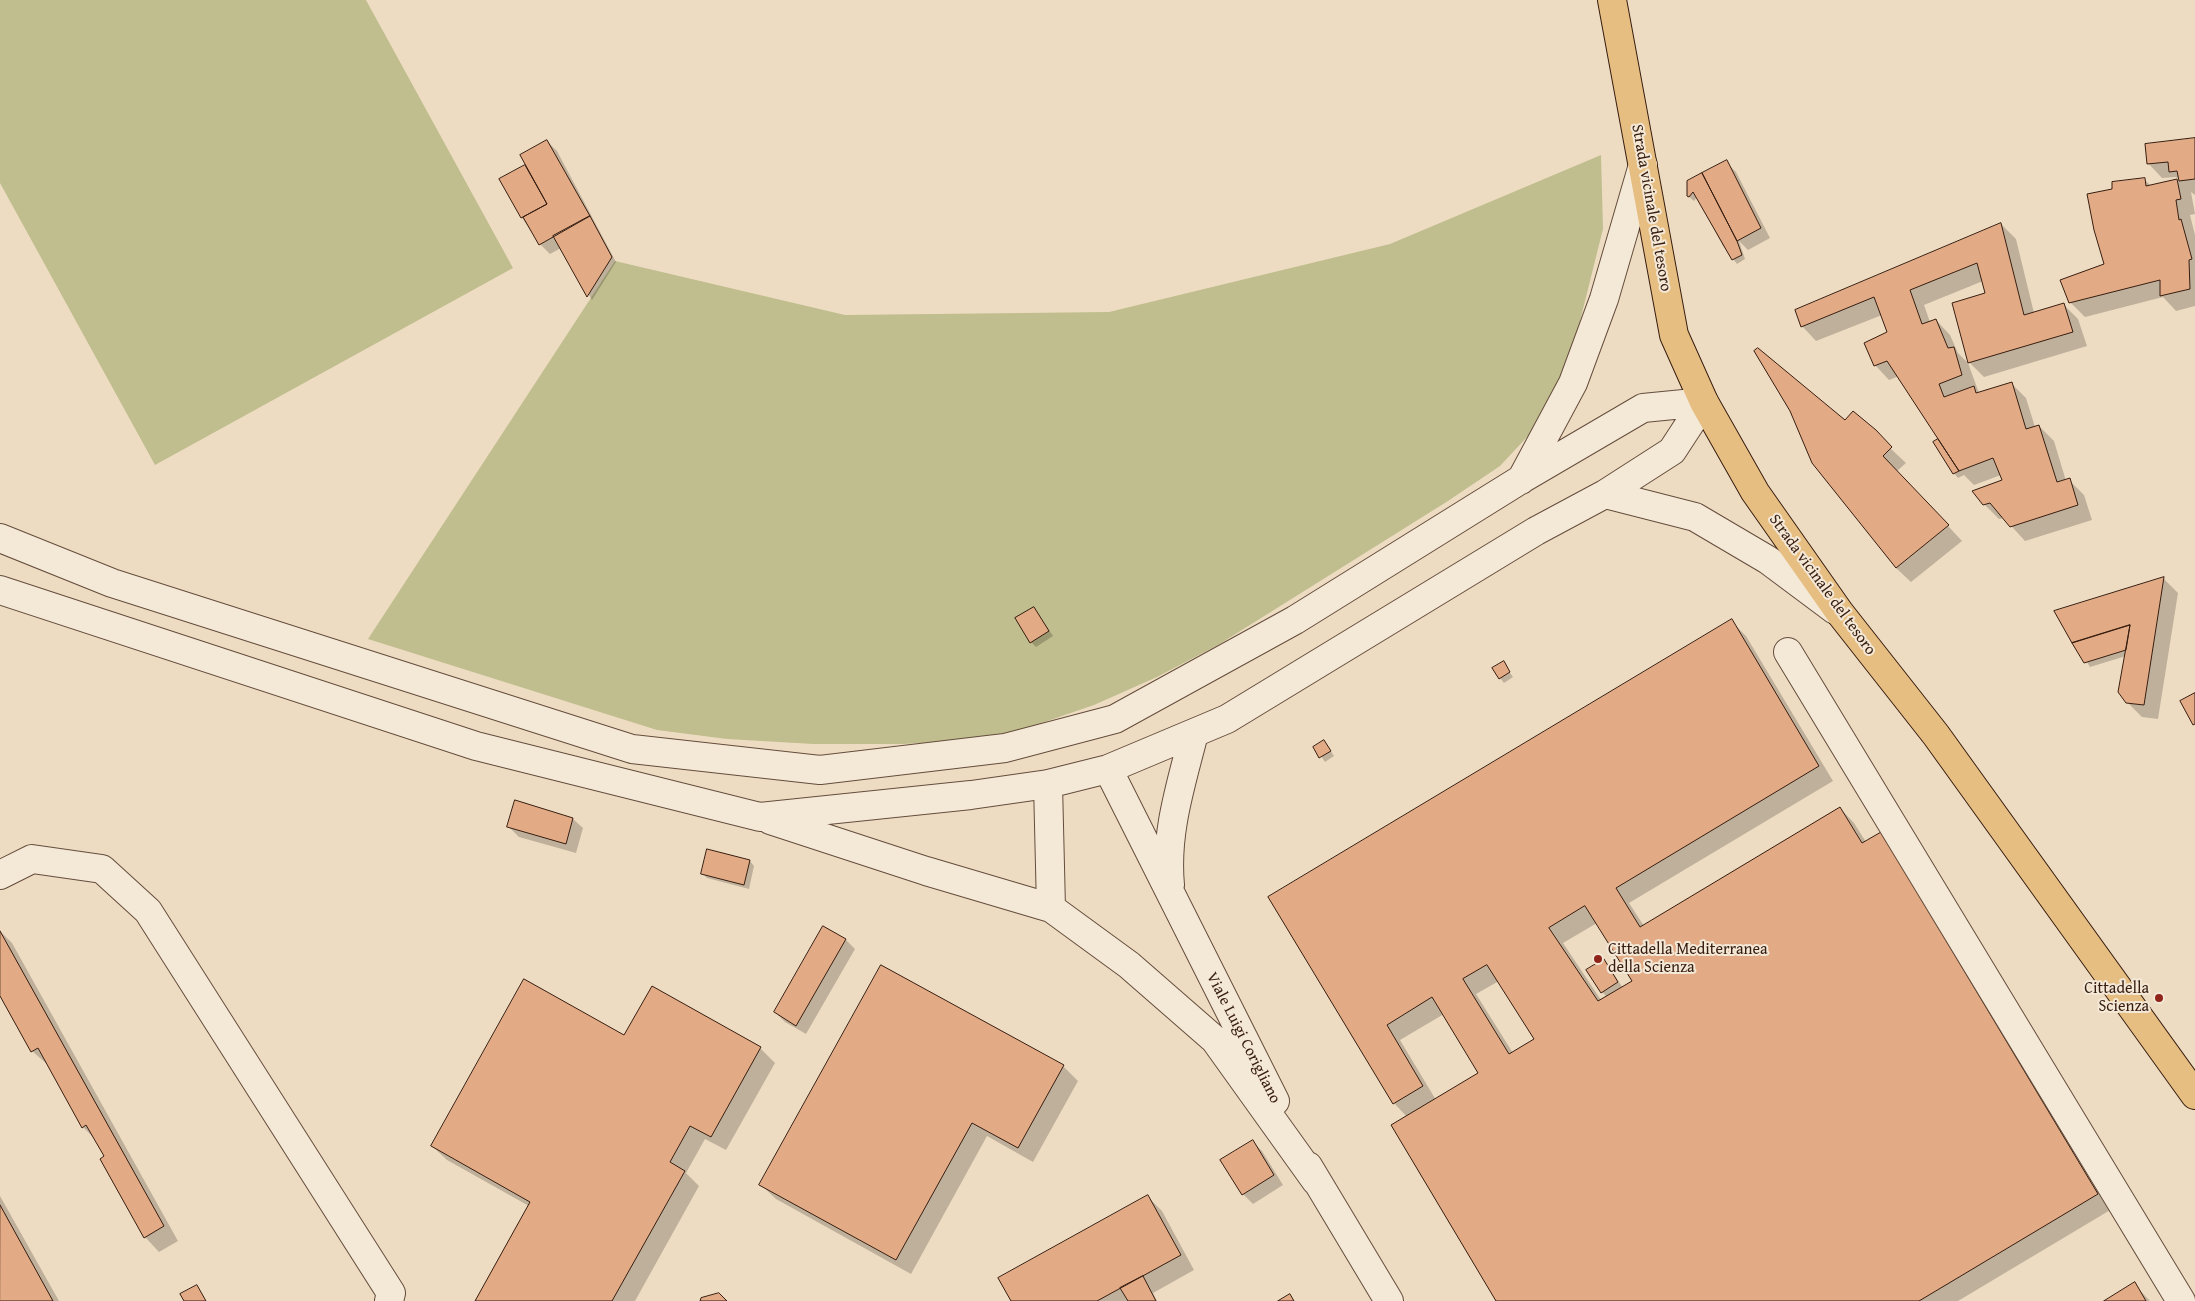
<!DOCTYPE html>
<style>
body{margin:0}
canvas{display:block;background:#eedcc2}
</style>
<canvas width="2195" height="1301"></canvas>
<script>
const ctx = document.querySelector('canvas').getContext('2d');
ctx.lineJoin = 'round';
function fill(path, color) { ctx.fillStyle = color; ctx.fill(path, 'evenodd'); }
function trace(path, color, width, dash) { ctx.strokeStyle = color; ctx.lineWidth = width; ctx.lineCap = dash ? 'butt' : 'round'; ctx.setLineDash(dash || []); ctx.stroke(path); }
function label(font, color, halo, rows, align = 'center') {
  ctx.font = font + ' "Gentium Book Plus",serif'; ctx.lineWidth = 4; ctx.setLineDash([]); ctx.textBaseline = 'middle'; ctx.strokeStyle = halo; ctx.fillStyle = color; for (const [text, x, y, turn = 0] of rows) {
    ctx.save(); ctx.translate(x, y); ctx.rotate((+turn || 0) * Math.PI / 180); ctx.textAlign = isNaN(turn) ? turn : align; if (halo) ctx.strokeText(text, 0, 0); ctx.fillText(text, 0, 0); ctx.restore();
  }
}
fill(new Path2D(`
 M0,0H366L513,268L155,465L0,183Z
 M1601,155L1603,229L1578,329L1553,397L1528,436L1500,466L1448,501L1218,645L1157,677L1094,705L1024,729L974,740L903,744H813L727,739L657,730L368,639L615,261L845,315L1109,312L1390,244Z`), '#c0be8e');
fill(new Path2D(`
 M2195,139V195L2191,192L2195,214L2190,215L2195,235V306L2176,311L2163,297L2085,317L2070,302L2105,265L2113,190L2144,179L2151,186L2180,180L2176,177L2162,178L2148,163Z
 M547,141L557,151L616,262L592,300L561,248L550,254L540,244L522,218L500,180L525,166L529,170Z
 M1726,162L1736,172L1770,238L1748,250L1739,241L1745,259L1737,264L1723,246L1697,197L1694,201L1688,196Z
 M2001,224L2016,239L2034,313L2063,304L2078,319L2087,346L1984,377L1969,362L1987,294L1983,281L1924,305L1930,322L1936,320L1950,335L1958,353L1968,363L1979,393L2011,383L2026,398L2035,427L2039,426L2054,441L2066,481L2069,480L2084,495L2092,520L2025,541L2004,518L1999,519L1984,504L2003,481L2001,475L1974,485L1964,475L1958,478L1954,473L1942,444L1899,376L1889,380L1875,365L1889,333L1882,315L1816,341L1802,326Z
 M1853,413L1906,463L1897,471L1962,541L1911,582L1896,568L1813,462Z
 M2164,579L2178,593L2158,719L2142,717L2127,702L2126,656L2090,667L2056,612Z
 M1034,608L1053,636L1036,647L1031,642Z
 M1731,621L1746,636L1833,781L1629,903L1644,926L1840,808L1854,823L1866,842L1881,833L1895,848L2112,1209L1958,1301H1498L1407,1117L1394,1103L1270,897ZM1597,923L1634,981L1623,988L1604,960L1602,992L1607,997L1601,1000L1563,943ZM1499,981L1536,1040L1513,1053L1476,994ZM1444,1014L1479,1074L1436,1100L1400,1040Z
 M1503,663L1513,677L1504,683L1500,678Z
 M1324,741L1334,756L1325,762L1315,747Z
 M573,819L583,828L576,853L519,837L509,827Z
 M708,850L750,861L754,866L749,889L707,878L702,873Z
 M0,931L12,943L178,1241L159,1252L145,1237L96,1140L83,1127L48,1065L32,1051L0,993Z
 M846,940L855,949L806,1034L785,1022L775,1012Z
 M760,1048L775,1063L726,1150L705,1139L686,1173L699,1186L635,1301H476L529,1206L447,1160L432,1146Z
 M1063,1066L1078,1081L1033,1162L987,1136L911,1274L776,1199L761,1185Z
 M1252,1141L1262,1151L1283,1185L1253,1204L1243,1194Z
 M0,1196L59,1301H0Z
 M1148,1197L1162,1211L1194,1270L1153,1293L1157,1301H1012Z
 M2134,1284L2150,1301H2107Z`), '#0003');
const building = new Path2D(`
 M2195,138V179L2179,181L2177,171L2169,172L2168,162L2147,164L2145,144Z
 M547,140L590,216L539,245L523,217L547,204L520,155Z
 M1727,160L1761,228L1737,241L1702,173Z
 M525,165L547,204L521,218L499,179Z
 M1702,173L1737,241L1742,255L1732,260L1693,192L1689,197L1687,196V181Z
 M2145,178L2146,186L2177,179L2181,199L2176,200L2179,220L2181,219L2192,259L2189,260L2190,289L2160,296V280L2069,303L2060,280L2104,264L2094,230L2087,194L2112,189V182Z
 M590,216L612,257L587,297L553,236Z
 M2001,223L2024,315L2064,303L2073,332L1968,363L1952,303L1985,293L1977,263L1910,290L1922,324L1936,319L1948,348L1954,347L1962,375L1939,384L1944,397L1974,386L1976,393L2012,382L2026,429L2039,425L2057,482L2070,478L2078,505L2010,527L1990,503L1983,505L1972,491L2002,480L1993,458L1959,471L1887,361L1874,366L1864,343L1887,332L1874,297L1801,327L1795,310Z
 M1758,348L1845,420L1853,411L1876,430L1892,447L1883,456L1949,525L1896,568L1812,463L1790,411L1754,351Z
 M1938,439L1959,471L1953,474L1933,442Z
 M2164,577L2144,705L2126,703L2118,692L2130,625L2072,643L2054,611Z
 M1034,607L1049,631L1030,643L1015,618Z
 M1732,619L1819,766L1616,888L1640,927L1840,807L1862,843L1881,832L2098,1194L1919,1301H1496L1391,1125L1478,1073L1432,997L1387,1025L1423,1086L1393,1104L1268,897ZM1585,906L1632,981L1598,1001L1549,928ZM1487,965L1534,1039L1509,1054L1463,979Z
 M2130,625L2126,650L2084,663L2072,643Z
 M1504,661L1510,672L1499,679L1492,668Z
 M2195,693V724L2193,725L2180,701Z
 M1324,740L1331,751L1319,758L1313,747Z
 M515,800L573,818L566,844L507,827Z
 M707,849L750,860L744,885L701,874Z
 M823,926L846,939L796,1026L774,1012Z
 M0,931L164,1226L144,1238L100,1159L104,1156L86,1125L82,1128L38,1048L31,1052L0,996Z
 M1604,959L1618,982L1601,993L1586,970Z
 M881,965L1064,1065L1018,1148L972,1123L896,1260L759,1185Z
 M524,979L624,1035L652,986L761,1047L711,1137L690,1126L670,1162L685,1171L612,1301H475L530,1202L431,1146Z
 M1253,1140L1274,1175L1242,1195L1220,1160Z
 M1148,1195L1181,1255L1097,1301H1011L998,1278Z
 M0,1205L53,1301H0Z
 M1143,1276L1156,1301H1128L1120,1288Z
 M2135,1282L2146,1301H2104Z
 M197,1285L206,1301H184L180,1294Z
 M719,1293L727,1301H700L701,1298Z
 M1290,1294L1294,1301H1278Z`);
fill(building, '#e2ab85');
trace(building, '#371d10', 1);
const minor = new Path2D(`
 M1521,480L1573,383L1604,299L1643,165
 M1605,494L1672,451L1704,402
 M0,538L112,583L632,749L820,770L1005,748L1115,719L1295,620L1520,480L1643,408L1704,402
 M0,590L476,746L760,817L971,795L1048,784L1108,769L1227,719L1536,531L1605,494L1695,517L1768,560L1835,610
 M1788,652L2181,1301
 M1108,769L1275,1101
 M1048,784L1051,908
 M770,820L926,871L1051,908L1129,965L1215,1040L1316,1181
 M0,875L32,859L102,869L148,911L391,1293L389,1301
 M1170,885C1165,832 1181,785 1194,733
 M1308,1166L1389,1301`);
const major = new Path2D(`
 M1612,0L1674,335L1704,402L1755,492L1840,613L1936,735L2195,1095`);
trace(minor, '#654d3c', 30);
trace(major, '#371d10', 30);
trace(minor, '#f4e8d7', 28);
trace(major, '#e7be81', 28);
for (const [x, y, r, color] of [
 [1598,959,5,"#8f2418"],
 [2159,998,5,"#8f2418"]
]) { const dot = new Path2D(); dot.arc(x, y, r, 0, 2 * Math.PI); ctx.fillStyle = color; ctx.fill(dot); trace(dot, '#f4e8d7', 2); }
label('16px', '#371d10', '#f4e8d7', [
 ["Strada vicinale del tesoro",1651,208,80],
 ["Strada vicinale del tesoro",1822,585,54],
 ["Viale Luigi Corigliano",1243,1038,63]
]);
label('16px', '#371d10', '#f4e8d7', [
 ["Cittadella Mediterranea",1608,950],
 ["della Scienza",1608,968],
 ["Cittadella",2149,989,"right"],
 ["Scienza",2149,1007,"right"]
], 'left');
</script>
